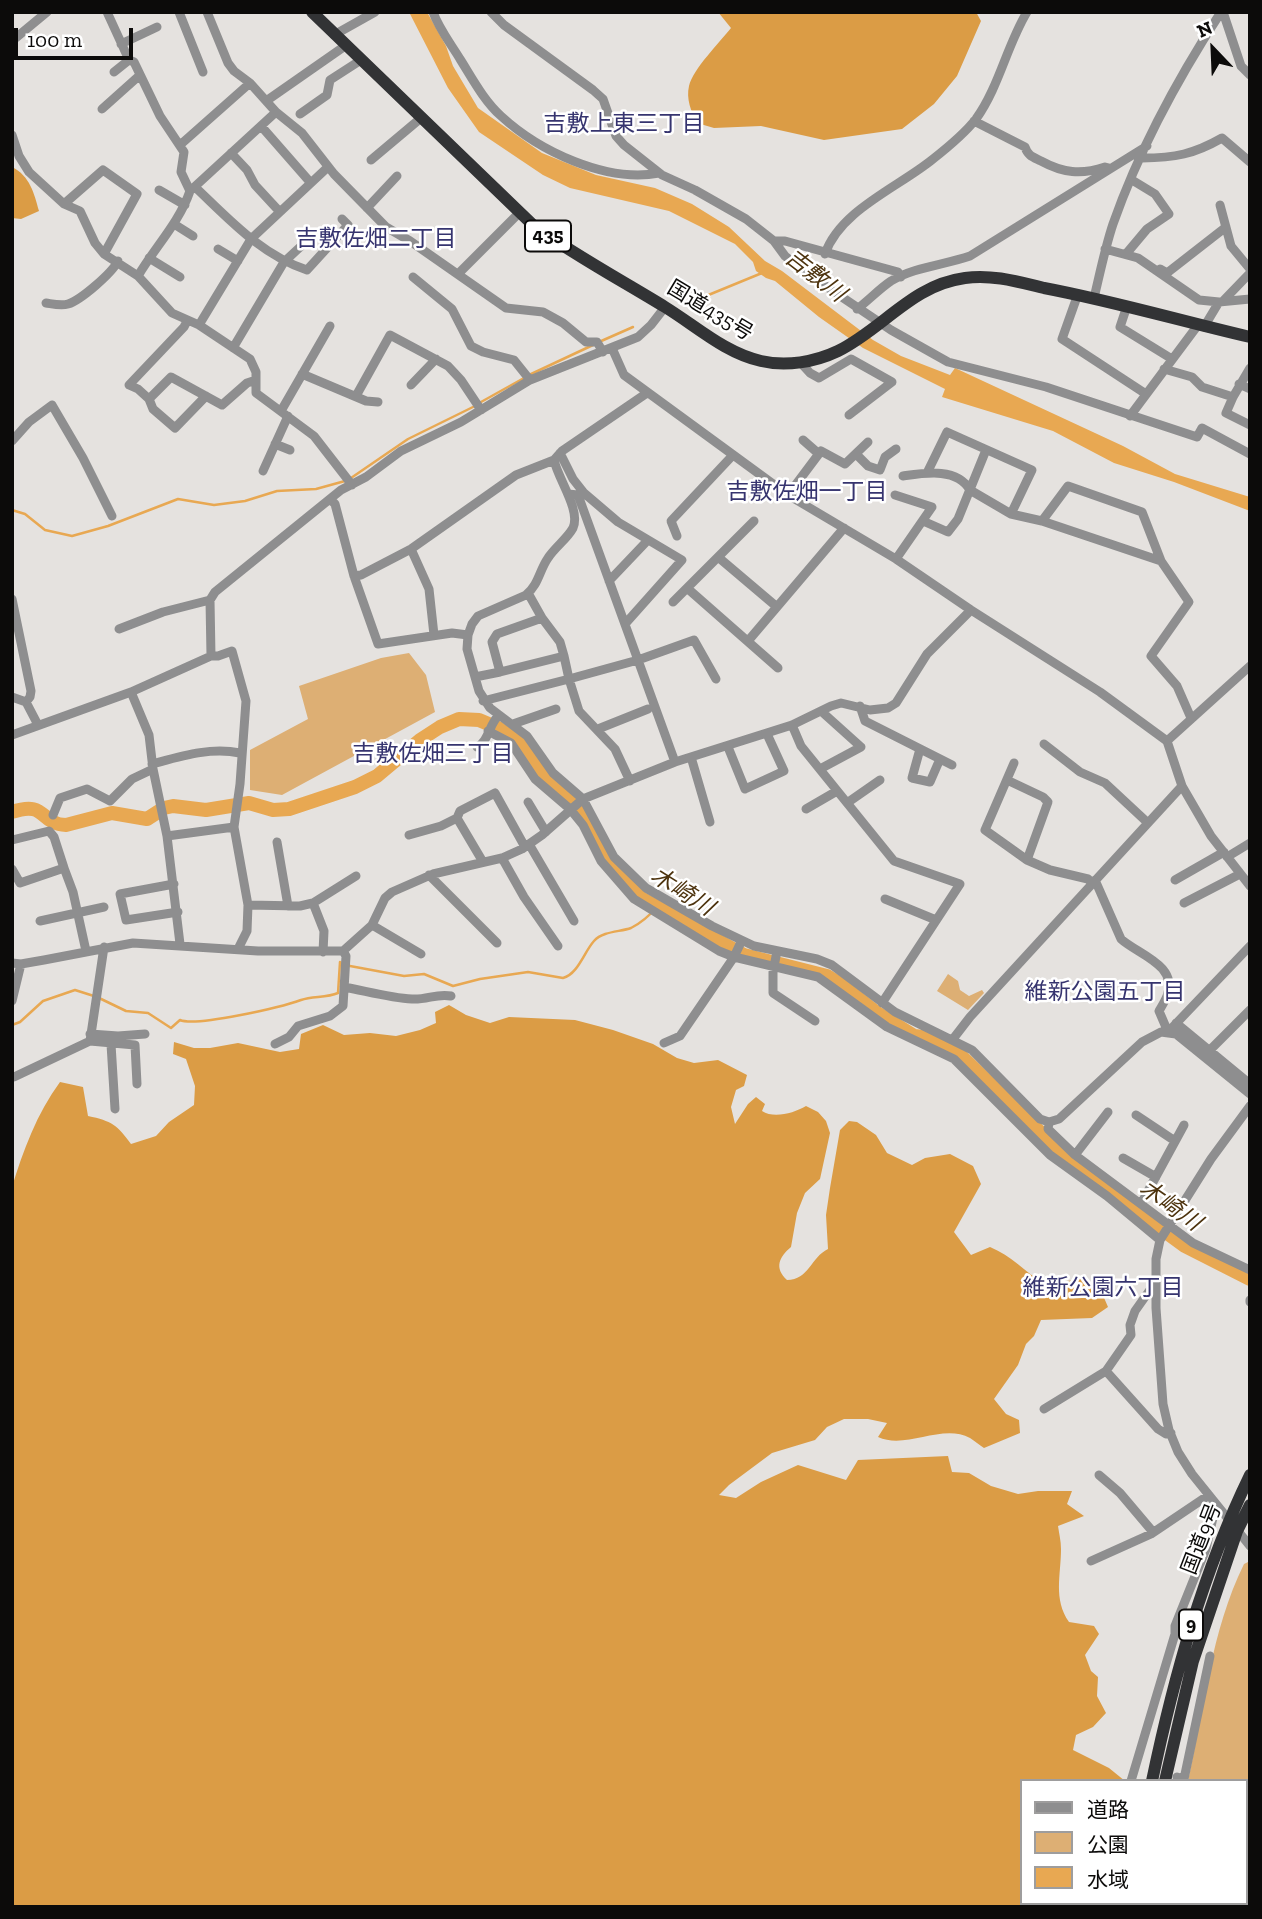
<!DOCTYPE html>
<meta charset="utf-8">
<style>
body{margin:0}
#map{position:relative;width:1262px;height:1919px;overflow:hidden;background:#e5e2df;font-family:"Zilla Slab","Noto Sans JP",serif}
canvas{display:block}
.frame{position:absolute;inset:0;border:14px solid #0c0b0a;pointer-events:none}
.legend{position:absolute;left:1020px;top:1779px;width:228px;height:126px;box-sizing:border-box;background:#fff;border:2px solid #9e9d9d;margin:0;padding:9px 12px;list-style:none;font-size:21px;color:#0c0b0a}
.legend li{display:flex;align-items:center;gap:14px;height:35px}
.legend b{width:35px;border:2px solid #9e9d9d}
.north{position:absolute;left:1178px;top:14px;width:70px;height:70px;-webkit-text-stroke:5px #fff;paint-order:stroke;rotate:337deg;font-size:19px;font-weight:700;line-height:28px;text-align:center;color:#0c0b0a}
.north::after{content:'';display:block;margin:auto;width:24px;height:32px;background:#0c0b0a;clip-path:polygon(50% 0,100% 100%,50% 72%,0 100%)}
.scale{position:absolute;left:14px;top:28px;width:119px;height:32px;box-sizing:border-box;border:4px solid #0c0b0a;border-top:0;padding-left:9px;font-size:21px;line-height:24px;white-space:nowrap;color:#0c0b0a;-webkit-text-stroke:5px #fff;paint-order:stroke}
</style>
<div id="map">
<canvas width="1262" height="1919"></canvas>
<div class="frame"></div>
<ul class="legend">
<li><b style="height:9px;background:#8e8e8f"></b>道路</li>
<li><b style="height:19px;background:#ddaf74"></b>公園</li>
<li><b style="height:19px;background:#e8a852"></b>水域</li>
</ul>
<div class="north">N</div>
<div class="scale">100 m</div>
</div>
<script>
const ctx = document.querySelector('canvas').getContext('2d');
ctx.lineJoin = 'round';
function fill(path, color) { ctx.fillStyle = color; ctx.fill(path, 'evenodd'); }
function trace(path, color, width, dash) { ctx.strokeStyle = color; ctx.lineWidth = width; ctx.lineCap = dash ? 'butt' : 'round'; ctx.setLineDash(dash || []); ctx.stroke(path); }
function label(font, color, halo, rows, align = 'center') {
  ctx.font = font + ' "Zilla Slab","Noto Sans JP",serif'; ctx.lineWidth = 5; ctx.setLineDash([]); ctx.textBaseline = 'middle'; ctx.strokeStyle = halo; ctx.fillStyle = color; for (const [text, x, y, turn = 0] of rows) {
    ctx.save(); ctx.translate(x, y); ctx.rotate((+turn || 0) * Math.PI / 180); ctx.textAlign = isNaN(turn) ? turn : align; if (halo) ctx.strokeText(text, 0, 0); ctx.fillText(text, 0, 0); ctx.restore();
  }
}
fill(new Path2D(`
 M409,653L426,675L435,712L282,795L250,790V750L308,719L299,686L381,658Z
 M948,974L958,981L960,990L969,996L982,990L984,993L968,1010L937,991Z
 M1250,1561V1907H1165V1903H1246V1781H1188C1204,1708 1211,1631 1244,1564Z`), '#ddaf74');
fill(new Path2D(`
 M718,12H976L981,21L957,76L934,104L902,129L824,140L761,126L714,128L697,123C691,111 686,99 689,86C693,69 720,42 731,28Z
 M12,167C30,176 34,193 39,211L21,219L12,218Z
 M449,1005L466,1015L490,1023L509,1017L575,1020L613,1030L653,1044L677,1058L694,1063L718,1060L747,1075L744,1086L736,1090L731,1107L735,1124L748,1104L756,1097L765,1104L762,1111C774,1119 794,1113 806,1106L818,1112L826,1121L830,1133L820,1179L805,1193L797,1213L791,1247C779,1257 774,1268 787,1280C809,1280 811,1257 828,1249L826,1215L830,1188L840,1130L849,1121L857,1122L876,1135L887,1153L912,1165L925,1158L950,1154L973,1166L981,1184L954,1232L971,1255L990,1247C1012,1256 1024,1271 1044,1284L1082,1279L1099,1286L1108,1307L1092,1318L1041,1320L1034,1336L1026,1344L1018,1365L994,1399L1006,1414L1019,1420L1020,1433L984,1448C979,1445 975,1441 970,1438C942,1423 906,1450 878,1437L887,1423L868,1419H844L827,1427L815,1440L772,1453L729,1485L719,1495L736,1498L761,1482L798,1465L846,1480L858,1460L948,1456L952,1472L969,1473L991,1486L1018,1494L1038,1491H1072L1067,1504L1084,1516L1058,1526C1059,1533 1061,1541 1061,1549C1061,1575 1053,1599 1069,1622L1094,1626L1099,1634L1085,1655L1091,1671L1098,1677L1097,1696L1106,1713L1093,1727L1076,1735L1073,1750L1109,1768L1125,1781H1022V1903H1106L1103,1907H12V1187C23,1151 37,1113 60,1082L83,1087L88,1116C112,1121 117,1125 131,1144L156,1136L169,1122L194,1105L195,1086L186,1059L173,1054L174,1042L194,1048H210L238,1043L280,1052L299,1049L301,1034L323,1025L344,1035L370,1033L396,1036L420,1030L436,1023L435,1012Z`), '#db9c45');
fill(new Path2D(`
 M409,12H427L446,46L453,66L478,108L542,153L596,175L655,188L692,204L729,227L765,261L782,271L873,340L901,356L950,375L955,368L1123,446L1175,474L1250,497V511L1174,482L1114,463L1053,431L942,397L945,389L863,348L819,317L775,281L766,278L756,271L753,262L735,244L669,211L570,188L543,175L479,132L448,88Z`), '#e8a852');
trace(new Path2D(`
 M684,305L762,273
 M599,342L633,327
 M529,375L593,345
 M481,402L524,378
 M351,478L408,439L475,406
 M12,510L25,514L45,530L72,536L108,526L178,499L214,505L245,501L277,491L316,489L345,481
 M350,966L404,976L424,974L453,986L480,979L528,972L563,978C578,974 584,952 594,941C603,931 620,932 631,928C641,923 650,915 657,907
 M12,1025L20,1022L43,1001L75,990L97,997L126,1011L148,1013L171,1028L180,1020C196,1027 282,1007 301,1000C313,996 326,998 338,993L340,962L343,964`), '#e8a852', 2.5);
trace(new Path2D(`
 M12,812C47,800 39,824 66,825L112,813L147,819L164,808L173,806L206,810L249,803L273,810L289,809L355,787L377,776L420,740L440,727L459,719L479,720L498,728L519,743L544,778L580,810L607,859L641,898L744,955L827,976L840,984L877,1013L914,1036L924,1037L959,1054L1073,1164L1185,1246L1250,1279`), '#e8a852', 14);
trace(new Path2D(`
 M1137,1907V1903
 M1151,1907V1903`), '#c4c2bf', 12, [12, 6]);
trace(new Path2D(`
 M107,12L129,60L134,62L160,116L184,152L181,172L190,191
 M179,12L203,72
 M207,12L228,63L234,71L250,83L276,112L302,133L334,174L386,227L410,241L506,308L543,312L563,323L586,342H597L603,352
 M433,12C439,29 451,44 460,59C472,78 484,101 501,116C539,151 606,183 659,173
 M491,12L504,25L593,90L603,99L616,136L624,145L662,175L695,190L746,219L774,241L785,256L809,275L891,330L948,362L1046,387L1197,437L1202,428L1250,454
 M1223,12L1241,66L1250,75
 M334,35L375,12
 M12,41L47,12
 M121,44L157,27
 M114,72L129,60
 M269,99L345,46
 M102,109L140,75
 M300,114L327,95L330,80L361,60
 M974,121L1025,147C1028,156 1033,157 1041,161C1063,173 1081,175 1105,167L1109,168
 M261,126L310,182
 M12,135L19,156L29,172L64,204L80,211L95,243L104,254L138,276L172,313L199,325L250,359L256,372V393L314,436L352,485
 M180,145L250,83
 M231,153L247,170L255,185L279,211
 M1142,158C1175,158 1194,154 1222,138L1250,162
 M371,160L421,118
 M195,187C229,219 261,255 307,270L348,225L342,219
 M159,190L185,205
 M64,204L103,170L137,194L104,254
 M1220,205L1231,246L1250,269
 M367,208L397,176
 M174,224L193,236
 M774,241H785L898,272L901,277
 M218,249L238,261
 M1105,249L1138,258L1199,300L1219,302L1250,299
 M825,254C840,210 899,187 933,159C947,148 965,133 976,119C999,87 1007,45 1027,12
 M1126,254L1147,229L1169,214L1155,194L1132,180
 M149,258L180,277
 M1160,269L1167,273L1226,227
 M458,274L519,213
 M138,276C155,247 179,223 190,191L276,112
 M413,277L452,309L471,346L483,352L514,360L530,380
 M1078,294L1062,339L1146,394
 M1094,298C1100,273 1105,248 1113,224C1139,150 1178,78 1221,12
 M1223,301L1250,273
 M46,303C53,304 61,306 68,304C81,300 112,273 118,261
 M1127,306L1120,327L1172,359
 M857,309C868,301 879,289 891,281C914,267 944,265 970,256L1147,146
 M187,321L184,327L129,385L138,389L149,399L171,377L222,405L247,383L256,380
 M199,325L251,239L328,167
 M1204,327L1219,302
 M233,348L284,262L312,236
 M612,348L624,375L788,495L896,559L971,610L1100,692L1167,741L1182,786L1211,836L1250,886
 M800,362L810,373L819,378L851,359L892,382L849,415
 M1164,369L1192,377L1202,387L1233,397L1250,368
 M302,374L366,401L378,402
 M1239,384L1250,389
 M411,385L436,359
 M356,396L390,335L448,366L461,380L481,410
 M1233,397L1226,413L1250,425
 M149,399L153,409L175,428L206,396
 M281,411L330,326
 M1130,416L1198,325
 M803,440L819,454
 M12,441L29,422L52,405L83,458L112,516
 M275,444L290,450
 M560,453L573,479L584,493
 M856,454L868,466L880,470L885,457L896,449
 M554,460C558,479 581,510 573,528C567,539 555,547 548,558C539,571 539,584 526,595L478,616L472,624L468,635L467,649L479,691L490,708L527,736L553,773L583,799L614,857L646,888L712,926L754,946L817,959L832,965L895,1012L972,1050L1040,1119L1049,1122L1059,1119L1142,1042L1161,1032L1176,1034L1250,1094
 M263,471L288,416
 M927,473L947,432L1032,470L1011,514L1042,521
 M903,476C924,473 957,467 970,490L1011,514
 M568,494L578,495L675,762
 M578,495L584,493L618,522L682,560L625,624
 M788,495L821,451L845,464L868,442
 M895,495L932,507L896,559
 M330,499L335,504L354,576L378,644L452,633L468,635
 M923,521L948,532L958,519L986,450
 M677,536L671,521L733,455
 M411,549L429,589L434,635
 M718,557L777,607
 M1161,561L1042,521L1068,486L1142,512L1161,561L1189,602L1151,656L1177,686L1191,718
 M354,576L361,575L411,549L516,475L554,460L562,451L647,393
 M609,581L648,540
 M687,588L778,668
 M528,593L542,618L497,634L492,642L500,672L564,656L569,679L638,660L694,640L716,679
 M12,599L31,691L30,697L26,702
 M673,602L754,521
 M542,618L560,642L564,656
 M119,629L163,612L210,600
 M748,641L844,528
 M211,656L210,600L215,592L341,490L366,477L401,451L461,422L530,380L638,337L651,325L665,307
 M475,677L500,672
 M131,692L149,735L153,769L167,836
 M12,697L26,702L38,725
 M483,701L569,679L579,711L615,749L630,781
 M860,706L865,721L952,765
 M513,724L556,709
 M792,725L801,746L894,861L960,884L882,1003
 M598,729L648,709
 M488,731L511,743L535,779L570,809L583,825L601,861L634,899L719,951L734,957L818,977L887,1027L954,1059L1050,1155L1107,1196L1160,1240
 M12,735L131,692L211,656H218L232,651L246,701L240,784L234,827L248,905L247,931L238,949
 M1167,741L1250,666
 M1044,744L1080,772L1105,783L1148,823
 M477,747C489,741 489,724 499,715
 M728,747L745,789L784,771L767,734
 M920,749L912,778L930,782L940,759
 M691,757L710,822
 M1014,763L985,830L1027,860
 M152,764C182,756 210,747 240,753
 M820,769L861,747L821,711
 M1007,780L1043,797L1048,802L1027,860L1050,870L1088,879L1092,883
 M528,802L546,832
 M847,803L880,780
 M806,809L837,791
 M53,815L60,798L87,789L110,801L132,779L153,769
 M457,818L483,862
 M409,835L441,826L457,818L460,811L495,793L525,847
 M12,840L49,831L54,837L64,868
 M277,842L288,906
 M529,844L574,921
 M1227,857L1250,843
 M502,858L524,897L558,946
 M12,869L20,883L64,868L73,892L86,951
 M429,875L497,943
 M1095,880L1121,939C1137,954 1179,965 1167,996C1165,1001 1162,1006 1159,1011L1168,1032
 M1175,880L1224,852
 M174,884L120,894L126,920L178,912
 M885,899L936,920
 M313,903L324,931L323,952
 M1184,903L1240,874
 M248,905L300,906L313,903L356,876
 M40,921L104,907
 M372,925L421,954
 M180,944L167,836L234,827
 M104,947L90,1041L135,1045L137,1084
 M777,951L773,972V993L815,1021
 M12,963L21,964L44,960L133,943L258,951H343L372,925L385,898L392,892L433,874L502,858L522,849L542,835L583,799L675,762L792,725L831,706L841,703L870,710L888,708L896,703L927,654L971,610
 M344,987C366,991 390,998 412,999C427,1000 437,993 451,996
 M12,1001L21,964
 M1176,1023L1250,1084
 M1168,1032L1250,946
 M90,1034L118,1036L145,1034
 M953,1039L970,1017L1182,786
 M664,1043L680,1036L734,957L741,942
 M111,1044L115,1109
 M275,1044L289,1037L298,1026L330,1016L343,1006L346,956L343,951
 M1207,1053L1250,1010
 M14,1077L90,1041
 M1250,1106L1211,1159L1160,1240L1156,1259V1308L1163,1404L1169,1430L1178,1452L1192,1474L1250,1546
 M1136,1115L1175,1141
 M1049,1122L1048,1129L1075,1155L1193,1243L1250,1270
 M1075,1155L1108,1112
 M1123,1158L1156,1177
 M1141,1204L1184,1125
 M1156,1285L1152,1287L1135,1311L1130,1325L1131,1335L1106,1371L1158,1429L1166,1434L1171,1433
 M1250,1300V1302
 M1044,1409L1106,1371
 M1099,1475L1120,1493L1153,1532
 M1091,1561L1151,1534L1209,1495
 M1177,1777L1184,1779L1210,1656
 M1131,1781L1175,1634V1626L1206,1549L1216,1504`), '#8e8e8f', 9);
trace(new Path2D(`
 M312,12L534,226C576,256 621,280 665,307C696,326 725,353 761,361C786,367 815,362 838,351C884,328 912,285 965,278C992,274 1019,282 1044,288C1113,301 1181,321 1250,337
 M1152,1781C1174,1676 1203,1572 1250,1475
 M1165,1781L1193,1661L1237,1531L1250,1505`), '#323335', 12);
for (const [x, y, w] of [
 [548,236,46],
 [1191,1625,24]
]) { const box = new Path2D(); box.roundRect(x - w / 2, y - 15.5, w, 31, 5); ctx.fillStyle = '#fff'; ctx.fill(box); trace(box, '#0c0b0a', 2); }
label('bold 19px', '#0c0b0a', null, [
 ["435",548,236],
 ["9",1191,1625]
]);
label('21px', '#0c0b0a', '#fff', [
 ["国道435号",710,311,31],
 ["国道9号",1202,1539,-69]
]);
label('23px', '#36346f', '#fff', [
 ["吉敷上東三丁目",624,124],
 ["吉敷佐畑二丁目",376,239],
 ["吉敷佐畑一丁目",807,492],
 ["吉敷佐畑三丁目",433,754],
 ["維新公園五丁目",1105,992],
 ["維新公園六丁目",1103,1288]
]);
label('italic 23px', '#4d330e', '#fff', [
 ["吉敷川",815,276,38],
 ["木崎川",682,892,32],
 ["木崎川",1170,1206,35]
]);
</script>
